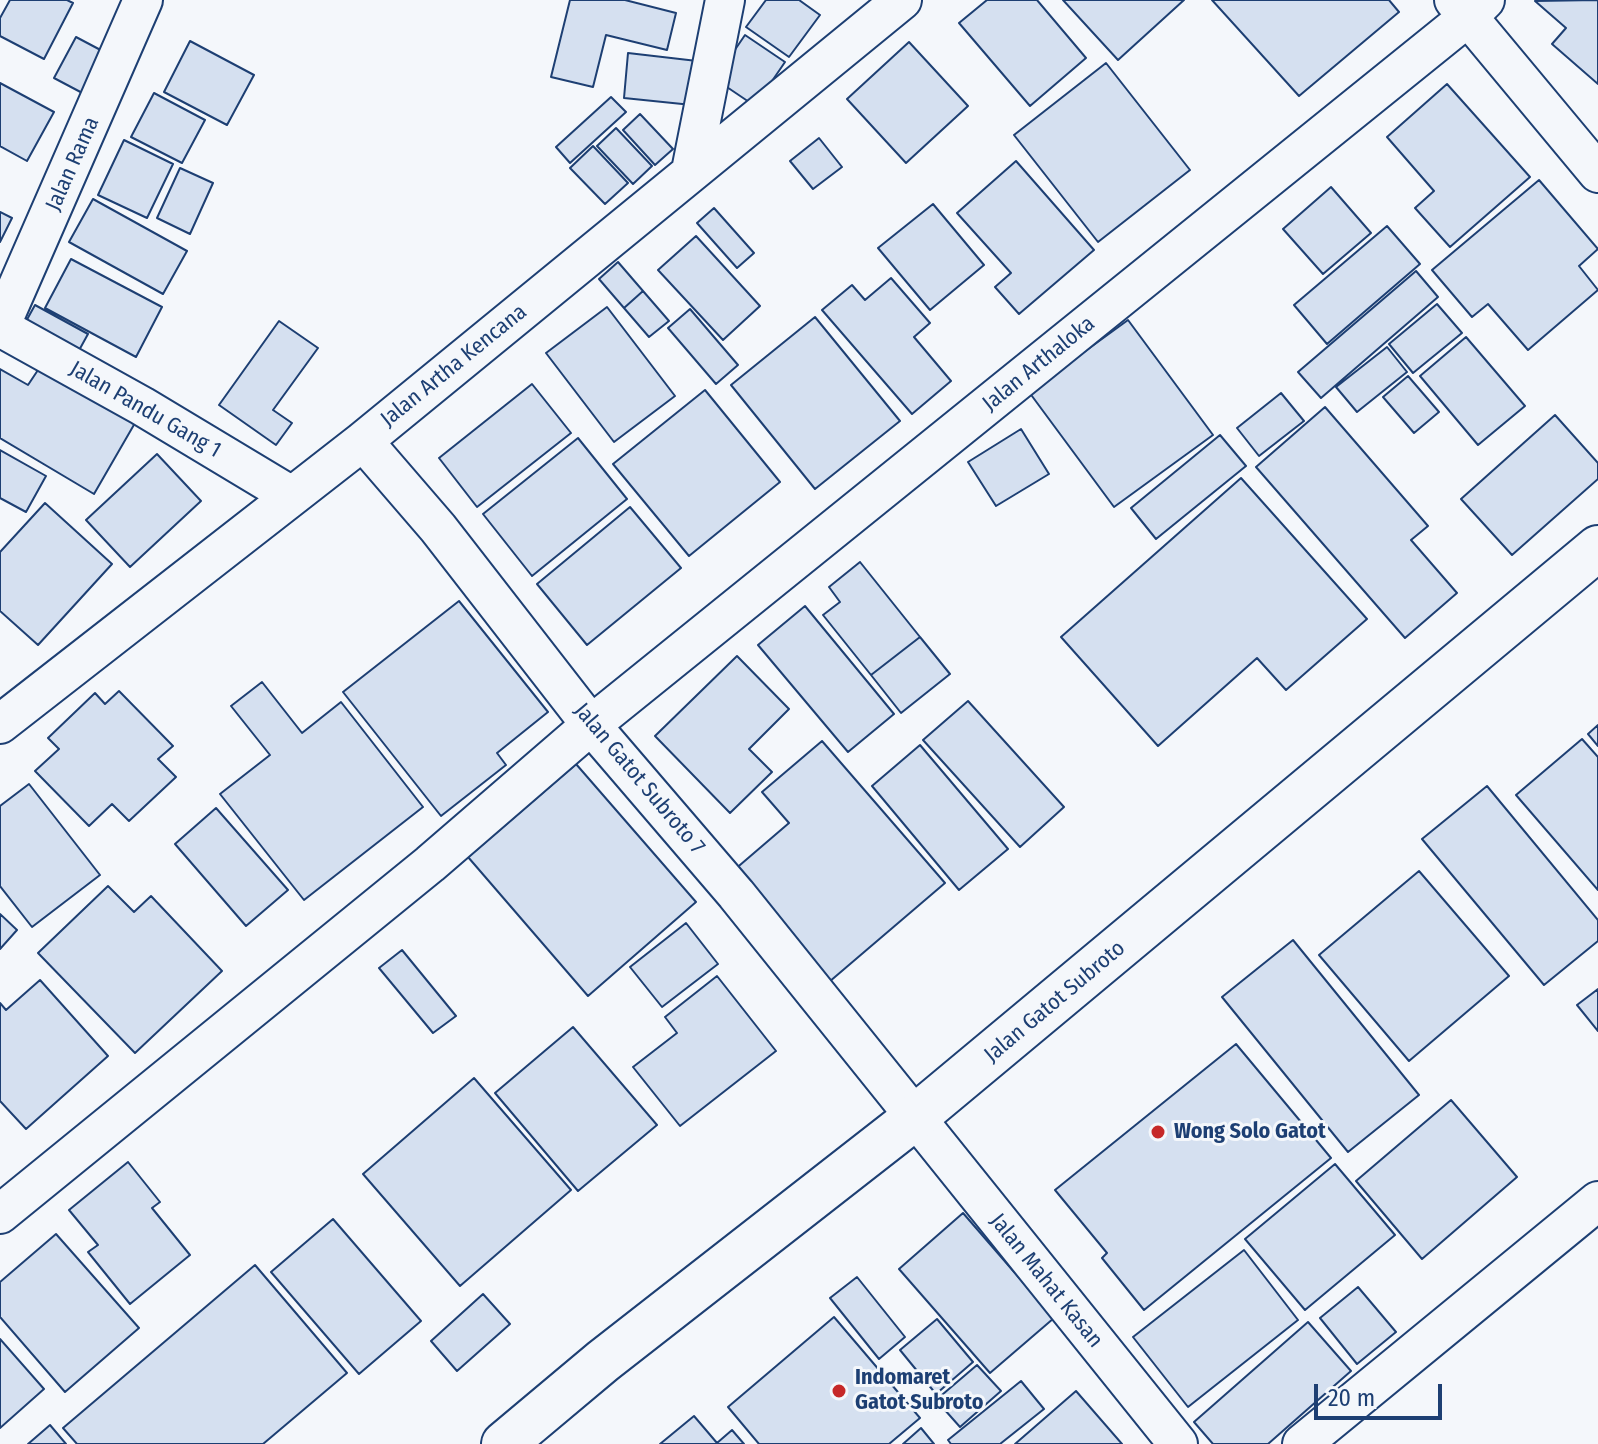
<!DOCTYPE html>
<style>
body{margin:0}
#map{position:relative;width:1598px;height:1444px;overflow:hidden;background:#f4f7fb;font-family:"Fira Sans Condensed",sans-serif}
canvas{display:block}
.scale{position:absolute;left:1314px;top:1384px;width:128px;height:36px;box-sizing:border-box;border:4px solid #1d3f73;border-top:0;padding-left:10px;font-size:24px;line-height:28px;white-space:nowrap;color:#1d3f73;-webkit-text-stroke:6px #f4f7fb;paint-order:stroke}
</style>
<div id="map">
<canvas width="1598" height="1444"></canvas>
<div class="scale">20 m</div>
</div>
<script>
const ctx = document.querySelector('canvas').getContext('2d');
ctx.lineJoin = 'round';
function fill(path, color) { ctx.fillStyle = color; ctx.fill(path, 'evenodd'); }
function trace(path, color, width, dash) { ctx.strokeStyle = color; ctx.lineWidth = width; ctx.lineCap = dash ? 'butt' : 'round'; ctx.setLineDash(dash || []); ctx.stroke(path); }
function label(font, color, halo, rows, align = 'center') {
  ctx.font = font + ' "Fira Sans Condensed",sans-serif'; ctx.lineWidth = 6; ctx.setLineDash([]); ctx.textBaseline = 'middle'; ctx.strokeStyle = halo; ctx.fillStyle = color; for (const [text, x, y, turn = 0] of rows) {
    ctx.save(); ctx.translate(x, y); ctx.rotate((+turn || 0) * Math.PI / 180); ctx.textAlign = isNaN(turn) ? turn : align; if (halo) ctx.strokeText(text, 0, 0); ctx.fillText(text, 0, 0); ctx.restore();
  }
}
const building = new Path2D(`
 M10,0H67L73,3L44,59L0,36V18Z
 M570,0H625L676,13L667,50L606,35L593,87L551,77Z
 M766,0H799L820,15L789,57L746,27Z
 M987,0H1037L1086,58L1030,106L959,23Z
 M1063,0H1184L1118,60Z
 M1212,0H1389L1399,12L1299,96Z
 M1598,0V84L1552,44L1566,28L1535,1Z
 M745,35L785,62L755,106L715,79Z
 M76,37L110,55L88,96L54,78Z
 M190,41L254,75L227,125L164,92Z
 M909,42L968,106L906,163L847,99Z
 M628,53L697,61L692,105L624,98Z
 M1106,63L1190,170L1098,242L1014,135Z
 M0,83L54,112L27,161L0,146Z
 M1447,84L1530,177L1450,247L1415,208L1434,191L1387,137Z
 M154,93L205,120L182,163L131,137Z
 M611,97L626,112L570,163L556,147Z
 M640,114L673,149L655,165L623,130Z
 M616,128L652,166L633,184L597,146Z
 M819,138L842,167L813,189L790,161Z
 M124,140L173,164L147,218L98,195Z
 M593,146L628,183L605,204L570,168Z
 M1016,161L1094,250L1019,314L995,287L1011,273L957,213Z
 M180,168L213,183L190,234L157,218Z
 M1539,180L1598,249L1579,266L1598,290L1528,350L1488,304L1472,317L1432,270Z
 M1331,187L1371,233L1323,274L1283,229Z
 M93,199L187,251L163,294L69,242Z
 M933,204L984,265L930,310L878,248Z
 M714,208L754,253L737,268L697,223Z
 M0,212L12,218L0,242Z
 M1387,226L1420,264L1327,344L1294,305Z
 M696,236L760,306L723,340L658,270Z
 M71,259L162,307L136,357L45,308Z
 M618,262L643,291L624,308L599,279Z
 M1416,271L1438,297L1321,398L1298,372Z
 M891,278L930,323L914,337L951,381L912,414L822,310L852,285L865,300Z
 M643,291L669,321L649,337L624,308Z
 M1437,304L1462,333L1413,373L1389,344Z
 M35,305L88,334L77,354L24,325Z
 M607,307L675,396L614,442L546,353Z
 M690,309L738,365L716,384L668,328Z
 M815,317L900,421L815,489L731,385Z
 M1128,320L1213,435L1114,507L1029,392Z
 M279,321L318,348L273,410L292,423L276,445L219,405Z
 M1466,337L1525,406L1478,445L1420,376Z
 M1387,347L1407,372L1357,412L1336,387Z
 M40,367L135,423L94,494L0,438V369L28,385Z
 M1408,376L1439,412L1414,433L1383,397Z
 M532,384L571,433L477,507L439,458Z
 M705,390L780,482L689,556L613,464Z
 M1281,393L1304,421L1259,456L1237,428Z
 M1325,407L1428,526L1411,540L1457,593L1405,638L1256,467Z
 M1555,415L1598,463V479L1512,555L1461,499Z
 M1021,429L1049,474L996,506L968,462Z
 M1220,435L1246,466L1156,539L1131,508Z
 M578,438L627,499L532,576L483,514Z
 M0,450L46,476L26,512L0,498Z
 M157,454L201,501L130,567L86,520Z
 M1241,478L1367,619L1286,690L1257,658L1158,746L1061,637Z
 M45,503L112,564L38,645L0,611V552Z
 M630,507L681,568L587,645L537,584Z
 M860,562L920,637L871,675L823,615L840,602L829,587Z
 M459,601L548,712L497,753L506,765L441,816L343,692Z
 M805,606L894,714L848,752L758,645Z
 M920,637L950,674L901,713L871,675Z
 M737,656L789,709L749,749L772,772L730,813L655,736Z
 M262,682L302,733L341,702L423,807L304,900L220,794L270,755L231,706Z
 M119,691L173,746L158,759L176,777L129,821L112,804L89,826L35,771L59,749L48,738L95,693L105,704Z
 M968,701L1064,807L1020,847L923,740Z
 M1598,725V746L1588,734Z
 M1582,739L1598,757V890L1516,795Z
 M822,741L945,883L822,988L726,877L789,823L762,792Z
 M920,745L1008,849L959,890L872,786Z
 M576,764L696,902L588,996L468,857Z
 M29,784L100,875L32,927L0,886V806Z
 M1487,786L1598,920V941L1544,985L1422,839Z
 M216,808L288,890L246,926L175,844Z
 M1419,871L1509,976L1409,1061L1319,955Z
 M108,886L134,912L151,896L222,971L135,1053L38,953Z
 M0,914L17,930L0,949Z
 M686,923L718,964L662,1007L630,967Z
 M1293,940L1419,1095L1348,1152L1222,997Z
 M402,950L456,1016L433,1033L379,968Z
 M717,976L776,1051L680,1126L633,1067L677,1033L665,1017Z
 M40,980L108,1056L26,1129L0,1101V1003L6,1010Z
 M1598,989V1031L1577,1005Z
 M573,1027L657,1125L578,1191L495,1093Z
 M1236,1044L1331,1158L1144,1310L1102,1258L1107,1253L1055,1190Z
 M474,1078L571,1190L460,1286L363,1174Z
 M1451,1100L1517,1177L1422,1259L1356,1181Z
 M128,1162L160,1202L152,1208L190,1255L130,1304L88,1252L98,1245L69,1210Z
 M1335,1164L1395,1235L1305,1310L1245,1239Z
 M963,1213L1054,1318L990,1373L899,1269Z
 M333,1219L421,1321L359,1374L271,1272Z
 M56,1234L139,1328L65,1392L0,1317V1282Z
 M1244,1250L1298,1320L1188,1407L1133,1337Z
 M255,1265L347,1373L263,1444H77L63,1428Z
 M857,1277L905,1337L879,1359L830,1298Z
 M1358,1287L1396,1332L1357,1364L1320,1318Z
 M483,1294L510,1324L457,1371L431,1341Z
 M834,1317L920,1418L889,1444H759L728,1407Z
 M937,1319L973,1362L936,1394L900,1350Z
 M1308,1322L1351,1371L1268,1444H1213L1194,1422Z
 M0,1339L44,1389L0,1428Z
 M977,1365L1001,1391L960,1427L936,1400Z
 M1021,1381L1044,1409L1000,1444H951L948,1440Z
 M1076,1391L1122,1444H1015Z
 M694,1416L717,1443L732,1430L744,1444H660Z
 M50,1425L66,1444H28Z
 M921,1428L934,1444H903Z`);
fill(building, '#d5e0f0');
trace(building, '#1d3f73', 2);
const street = new Path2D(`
 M143,0L0,327L142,406L290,495
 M1454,0L1598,173
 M691,171L725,0
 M363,441L438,528L591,725L736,894L1178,1444
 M0,724L363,441L902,0
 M0,1214L430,864L591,725L1468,17L1485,0
 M1302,1444L1598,1201`);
const primary = new Path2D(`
 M504,1444L603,1361L913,1119L1598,548`);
trace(street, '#1d3f73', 42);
trace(primary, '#1d3f73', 48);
trace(street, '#f4f7fb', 38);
trace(primary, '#f4f7fb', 44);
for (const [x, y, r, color] of [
 [1158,1132,8,"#c62828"],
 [839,1391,8,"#c62828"]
]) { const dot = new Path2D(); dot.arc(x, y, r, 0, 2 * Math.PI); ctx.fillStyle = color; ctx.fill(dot); trace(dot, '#f4f7fb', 3); }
label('22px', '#1d3f73', '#f4f7fb', [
 ["Jalan Rama",73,164,-66],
 ["Jalan Arthaloka",1039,364,-39],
 ["Jalan Artha Kencana",454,366,-39],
 ["Jalan Pandu Gang 1",145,410,30],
 ["Jalan Gatot Subroto 7",639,779,50],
 ["Jalan Gatot Subroto",1055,1002,-40],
 ["Jalan Mahat Kasan",1046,1281,51]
]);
label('bold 22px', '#1d3f73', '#f4f7fb', [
 ["Wong Solo Gatot",1174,1132],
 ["Indomaret",855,1378],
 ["Gatot Subroto",855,1403]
], 'left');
</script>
